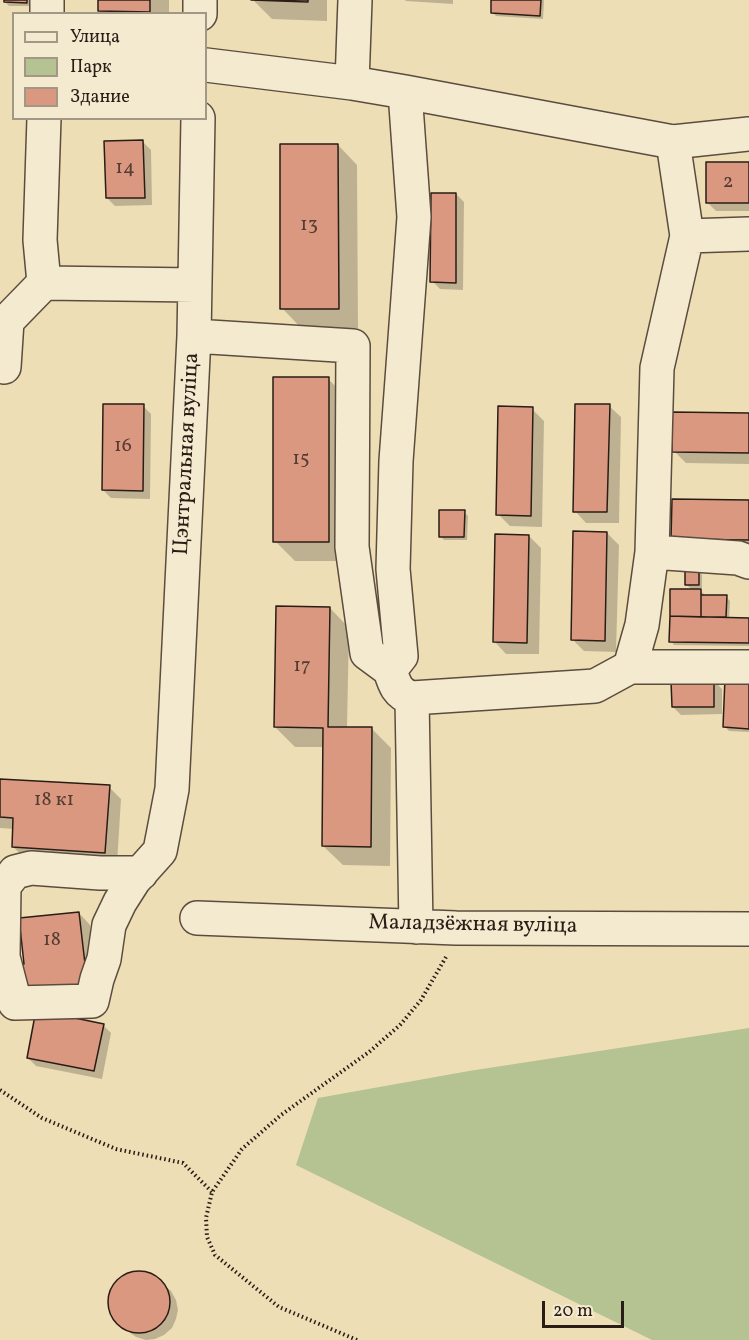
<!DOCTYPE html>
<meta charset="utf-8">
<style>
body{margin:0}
#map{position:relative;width:749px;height:1340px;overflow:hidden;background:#eedeb6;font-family:Vollkorn,serif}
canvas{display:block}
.legend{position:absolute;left:12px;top:12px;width:195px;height:108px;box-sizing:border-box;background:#f4ead0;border:2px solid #a39886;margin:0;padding:8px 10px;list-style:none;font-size:18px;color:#2a1d16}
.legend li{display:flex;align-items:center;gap:12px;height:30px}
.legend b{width:30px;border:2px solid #a39886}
.scale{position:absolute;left:542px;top:1301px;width:82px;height:27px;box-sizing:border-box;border:3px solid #2a1d16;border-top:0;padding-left:8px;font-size:18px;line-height:21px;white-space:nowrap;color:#2a1d16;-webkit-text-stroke:4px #f4ead0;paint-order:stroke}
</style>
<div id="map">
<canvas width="749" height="1340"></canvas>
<ul class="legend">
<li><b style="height:8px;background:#f4ead0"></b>Улица</li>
<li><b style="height:16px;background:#b5c291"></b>Парк</li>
<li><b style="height:16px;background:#da9881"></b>Здание</li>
</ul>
<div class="scale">20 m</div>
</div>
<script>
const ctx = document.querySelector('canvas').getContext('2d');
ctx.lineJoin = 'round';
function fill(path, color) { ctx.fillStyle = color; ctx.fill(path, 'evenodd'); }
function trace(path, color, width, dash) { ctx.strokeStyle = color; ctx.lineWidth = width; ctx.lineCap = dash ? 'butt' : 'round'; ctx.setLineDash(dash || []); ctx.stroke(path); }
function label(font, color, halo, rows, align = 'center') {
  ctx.font = font + ' Vollkorn,serif'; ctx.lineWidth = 4.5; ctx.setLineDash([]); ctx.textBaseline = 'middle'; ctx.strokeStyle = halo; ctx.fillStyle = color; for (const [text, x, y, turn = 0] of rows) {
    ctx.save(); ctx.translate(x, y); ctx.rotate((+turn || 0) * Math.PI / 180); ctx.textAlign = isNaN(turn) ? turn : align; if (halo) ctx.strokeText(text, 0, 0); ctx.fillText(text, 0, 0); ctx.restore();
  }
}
fill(new Path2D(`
 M749,1028V1340H652L296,1165L318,1098L469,1071Z`), '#b5c291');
fill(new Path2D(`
 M5,0H30V6H9L5,2Z
 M100,0H169V14H102L100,11Z
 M253,0H327V21L272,19Z
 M405,0H453V4L406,1Z
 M493,0H544L543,19L496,16L492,12Z
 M143,142L151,150L152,205L115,206L107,198Z
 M338,145L357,165L358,328H301L282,308Z
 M749,164V211H716L708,203Z
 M456,194L464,202L463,290L440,289L432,281Z
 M328,379L348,398L349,561H295L275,541Z
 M143,406L151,414L150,499L111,498L103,490Z
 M609,406L621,417L619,523H586L575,511Z
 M532,409L544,421L542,527L510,526L498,514Z
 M749,414V464L686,463L674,451Z
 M749,501V551L685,550Z
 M464,512L468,516L467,540H444L440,536Z
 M607,533L619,545L616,652L584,651L572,639Z
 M529,536L541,548L539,654H506L495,642Z
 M699,571L702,575V588H698L704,594V597H726L730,601L729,619H749V646L674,645L671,641L692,590L686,584Z
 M330,608L349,628L347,728L372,729L391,748L390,866L343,865L323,846L324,747H295L275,727Z
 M749,680V732L729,731L725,727Z
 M714,681L722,689V714L681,715L673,707Z
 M0,780L109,787L121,799L117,864L25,858L13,847L14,829L0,828Z
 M79,913L90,925L99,1001L26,965Z
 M103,1025L111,1033L102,1079L36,1066L28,1058Z
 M135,1273H145L154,1276L171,1291L176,1300L178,1310L176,1319L172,1328L164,1335L155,1339L146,1340L136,1337L129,1332L114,1316L111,1307L110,1298L113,1289L119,1281L126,1276Z`), '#0003');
const building = new Path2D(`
 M4,0H27V3L4,2Z
 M98,0H150V12L98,11Z
 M251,0H308V2Z
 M491,0H541L540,16L491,13Z
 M143,140L145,198H106L104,141Z
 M280,144H338L339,309H280Z
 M706,162H749V203H706Z
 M431,193H456V283L430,282Z
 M273,377H329V542H273Z
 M103,404H144L143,491L102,490Z
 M575,404H610L607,512H573Z
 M498,406L533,407L531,516L496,515Z
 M672,412L749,413V453L672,452Z
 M672,499L749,500V540L671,539Z
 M439,510H465L464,537H439Z
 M573,531L607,532L605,641L571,640Z
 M495,534L529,535L527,643L493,642Z
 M685,570H699V585H685Z
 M670,589H701V617L670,616Z
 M701,595H727L726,617H701Z
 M276,606L330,607L328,727H372L371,847L322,846L323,728L274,727Z
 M670,616L749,618V643L669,642Z
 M725,678H749V729L723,727Z
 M714,680V707H672L671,681Z
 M0,779L110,785L105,853L12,847L13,818L0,817Z
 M79,912L88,990L18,997L14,965L24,964L19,918Z
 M36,1010L104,1024L94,1071L27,1058Z
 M108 1302a31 31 0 1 1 62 0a31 31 0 1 1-62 0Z`);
fill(building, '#da9881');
trace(building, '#2a1d16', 1.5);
const minor = new Path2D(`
 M47,0V14
 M200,14V0
 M206,65L352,83L405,92L673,142L749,134
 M352,83L355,0
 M405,92L414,217L396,461L393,569L401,656L390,670C394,683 397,694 412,698L595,686L630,667L642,625L652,552L657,368L687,236L673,142
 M687,236L749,234
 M44,283L40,240L44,118
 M194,336L353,346L352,547L367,653L390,670
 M4,367L7,321L44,283L195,285
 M652,552L738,558L749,562
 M630,667H749
 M412,698L416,927
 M141,873H100L31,868L15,872L4,886L3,957L15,1003L92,1001L97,979L104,959L109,925L120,902L134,880L160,851L172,789L194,336L198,118
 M197,918L456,928L749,929`);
trace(minor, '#5b4d3e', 36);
trace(new Path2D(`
 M0,1090L42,1118L116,1149L183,1163L212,1192
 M357,1340L279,1307L215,1255L207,1237L206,1218L212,1192L242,1149L281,1115L369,1052L400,1025L421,1000L446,957`), '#2a1d16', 4, [1.5, 3]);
trace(minor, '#f4ead0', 33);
label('20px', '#563c31', null, [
 ["14",125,169],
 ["2",728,183],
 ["13",309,226],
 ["16",123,447],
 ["15",301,460],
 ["17",302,667],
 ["18 к1",54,801],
 ["18",52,941]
]);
label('22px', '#2a1d16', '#f4ead0', [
 ["Цэнтральная вуліца",188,454,-87],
 ["Маладзёжная вуліца",473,926,1]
]);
</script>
